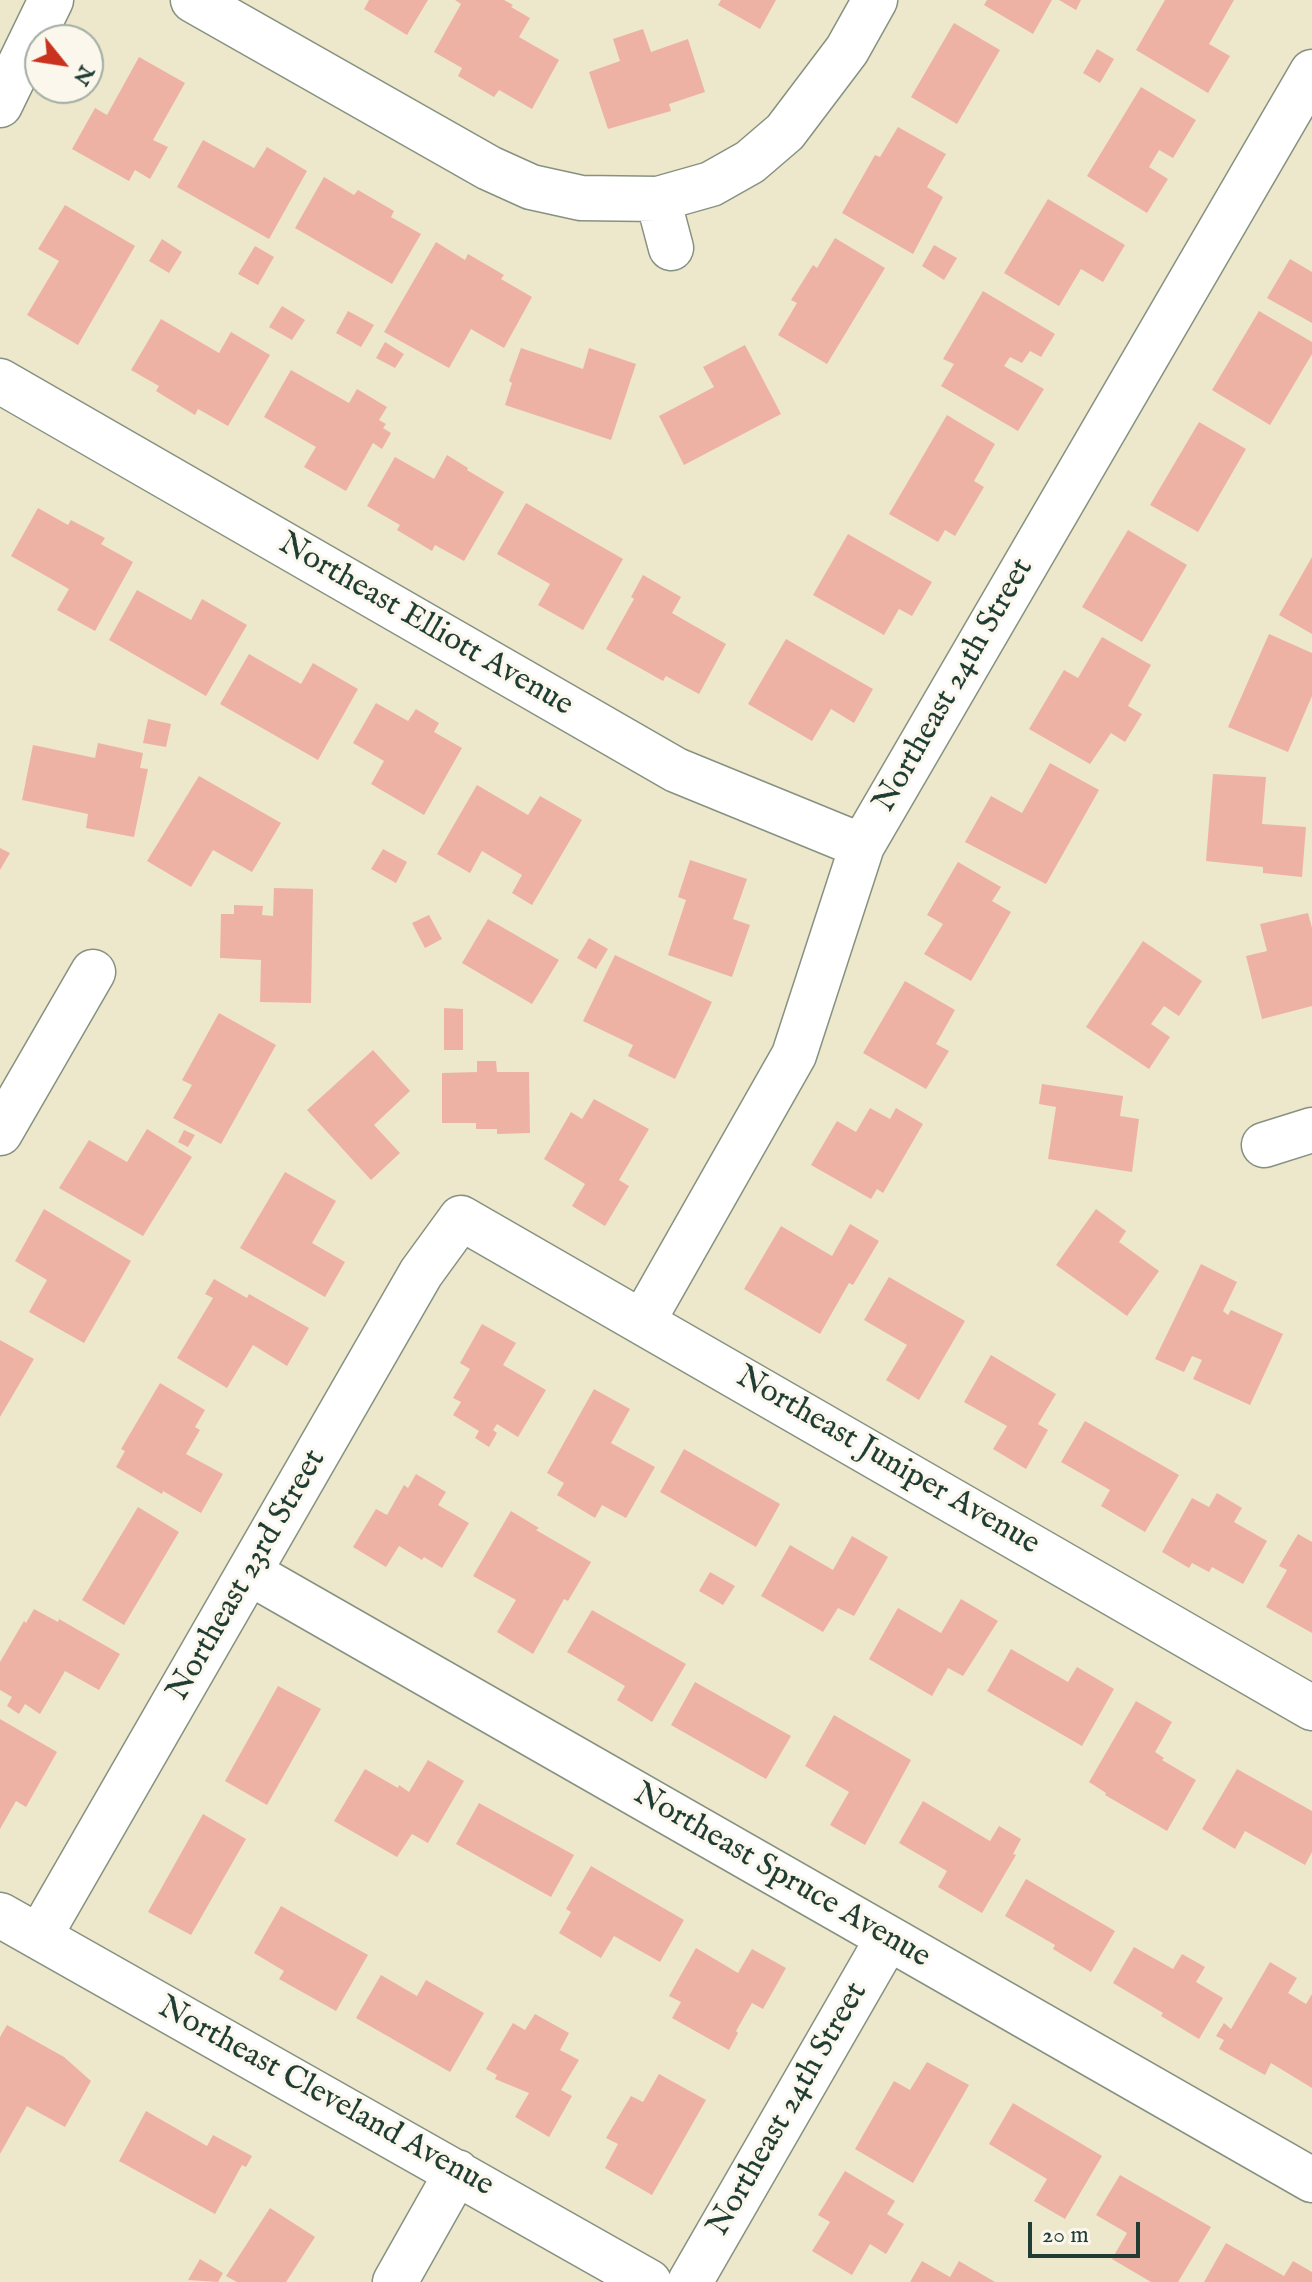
<!DOCTYPE html>
<style>
body{margin:0}
#map{position:relative;width:1312px;height:2282px;overflow:hidden;background:#ede7cb;font-family:"IM FELL English",serif}
canvas{display:block}
.north{position:absolute;left:24px;top:24px;width:80px;height:80px;box-sizing:border-box;background:#fbf7ec;border:2px solid #a3ada2;border-radius:50%;rotate:120deg;font-size:22px;font-weight:700;line-height:32px;text-align:center;color:#1f3d34}
.north::after{content:'';display:block;margin:auto;width:28px;height:36px;background:#c8321e;clip-path:polygon(50% 0,100% 100%,50% 72%,0 100%)}
.scale{position:absolute;left:1028px;top:2222px;width:112px;height:36px;box-sizing:border-box;border:4px solid #1f3d34;border-top:0;padding-left:10px;font-size:24px;line-height:28px;white-space:nowrap;color:#1f3d34;-webkit-text-stroke:6px #fbf7ec;paint-order:stroke}
</style>
<div id="map">
<canvas width="1312" height="2282"></canvas>
<div class="north">N</div>
<div class="scale">20 m</div>
</div>
<script>
const ctx = document.querySelector('canvas').getContext('2d');
ctx.lineJoin = 'round';
function fill(path, color) { ctx.fillStyle = color; ctx.fill(path, 'evenodd'); }
function trace(path, color, width, dash) { ctx.strokeStyle = color; ctx.lineWidth = width; ctx.lineCap = dash ? 'butt' : 'round'; ctx.setLineDash(dash || []); ctx.stroke(path); }
function label(font, color, halo, rows, align = 'center') {
  ctx.font = font + ' "IM FELL English",serif'; ctx.lineWidth = 6; ctx.setLineDash([]); ctx.textBaseline = 'middle'; ctx.strokeStyle = halo; ctx.fillStyle = color; for (const [text, x, y, turn = 0] of rows) {
    ctx.save(); ctx.translate(x, y); ctx.rotate((+turn || 0) * Math.PI / 180); ctx.textAlign = isNaN(turn) ? turn : align; if (halo) ctx.strokeText(text, 0, 0); ctx.fillText(text, 0, 0); ctx.restore();
  }
}
fill(new Path2D(`
 M369,0H428L407,35L364,9Z
 M455,0H504L513,5L511,7L530,18L519,37L559,60L532,109L499,90L494,97L458,76L462,68L434,52L461,4Z
 M721,0H776L760,29L718,5Z
 M987,0H1052L1033,34L984,5Z
 M1059,0H1081L1076,10Z
 M1165,0H1234L1209,44L1230,56L1208,93L1136,50Z
 M954,23L1000,50L957,124L911,97Z
 M643,29L651,52L688,39L705,92L669,104L671,111L608,129L589,72L620,61L613,39Z
 M1097,49L1114,59L1100,83L1083,73Z
 M139,57L185,83L153,140L168,147L150,179L135,170L129,181L72,149L95,108L107,115Z
 M1141,87L1196,120L1173,158L1159,150L1149,167L1168,179L1147,213L1087,176Z
 M898,127L946,154L927,187L943,197L913,254L842,213L875,155L880,157Z
 M203,140L254,168L267,147L307,171L269,239L177,187Z
 M324,177L354,195L358,190L394,211L391,217L421,234L392,284L295,228Z
 M1048,199L1125,245L1103,282L1081,269L1059,306L1004,273Z
 M65,205L135,246L78,345L27,315L59,261L38,249Z
 M835,238L885,268L827,364L778,335L797,303L791,300L813,265L817,268Z
 M162,239L182,252L169,273L149,261Z
 M436,242L465,260L468,254L504,275L501,279L532,297L504,348L471,329L449,368L384,332Z
 M934,245L957,258L944,280L922,266Z
 M255,246L274,257L258,285L238,274Z
 M1290,259L1312,272V323L1267,298Z
 M983,291L1055,334L1041,357L1030,351L1022,363L1010,357L1004,366L1044,389L1018,431L941,386L954,364L943,359Z
 M282,306L305,320L292,340L269,327Z
 M348,311L374,325L361,347L336,333Z
 M1259,311L1312,342V354L1270,425L1212,390Z
 M161,319L219,353L231,332L270,355L228,426L198,409L195,415L156,391L159,386L131,370Z
 M385,342L404,354L395,368L376,358Z
 M745,345L781,414L684,465L659,416L714,387L703,367Z
 M521,348L583,369L589,348L636,364L611,440L505,405L512,383L509,381Z
 M291,370L349,403L357,389L387,407L379,420L386,424L383,428L391,433L382,449L373,443L346,491L304,467L316,447L264,417Z
 M947,415L995,444L974,481L984,487L955,536L945,530L938,542L889,514Z
 M1199,422L1246,449L1198,532L1150,505Z
 M447,455L468,468L467,470L504,492L464,561L435,545L432,551L397,530L400,525L367,506L395,457L434,479Z
 M526,503L623,559L583,630L538,605L550,584L497,554Z
 M38,508L68,525L71,520L105,538L101,544L133,562L95,631L57,610L69,589L11,556Z
 M1128,530L1187,565L1142,642L1082,607Z
 M848,534L932,582L912,616L899,609L884,635L813,595Z
 M1312,557V634L1279,615Z
 M643,575L681,597L672,613L726,644L699,694L666,676L663,681L606,649L634,599L631,597Z
 M137,590L191,620L202,599L247,625L206,696L109,640Z
 M1269,634L1312,653V696L1288,752L1228,727Z
 M1102,637L1151,665L1128,706L1142,714L1125,742L1111,733L1090,764L1029,729L1064,670L1078,678Z
 M786,639L873,689L854,723L831,709L812,741L748,704Z
 M249,654L301,684L313,663L358,689L318,760L220,704Z
 M376,703L408,721L416,709L439,723L434,732L462,748L424,815L371,784L384,761L353,743Z
 M148,719L171,724L166,747L143,743Z
 M98,743L143,753L140,768L148,769L134,837L86,828L88,814L22,800L33,745L95,758Z
 M1050,763L1099,790L1046,884L965,842L991,796L1022,813Z
 M1213,774L1266,777L1262,824L1306,827L1302,877L1263,873V867L1206,861Z
 M199,776L281,823L252,872L213,850L191,887L147,861Z
 M477,785L528,815L540,796L582,820L532,905L512,893L522,875L482,851L470,873L437,854Z
 M0,848L10,853L0,870Z
 M383,849L407,862L396,883L371,869Z
 M690,860L747,879L733,919L750,925L732,977L668,955L686,900L678,897Z
 M958,862L1001,887L992,901L1011,912L971,981L924,954L943,924L927,915Z
 M274,888L313,889L311,1003L260,1002L261,960L220,958L221,914H234V905L263,906L262,915L273,916Z
 M1308,913L1312,928V1006L1262,1019L1246,956L1267,951L1260,924Z
 M429,915L442,939L425,948L412,923Z
 M488,919L559,960L532,1004L462,963Z
 M589,938L608,949L596,969L577,958Z
 M1143,941L1202,981L1179,1016L1164,1006L1151,1024L1170,1037L1149,1069L1086,1027Z
 M615,955L712,1002L675,1079L628,1056L633,1045L583,1021Z
 M905,981L955,1010L936,1044L949,1051L926,1089L863,1053Z
 M444,1008L463,1009V1050H444Z
 M219,1013L276,1045L221,1144L173,1118L192,1085L182,1080Z
 M373,1050L410,1091L374,1125L400,1153L371,1180L307,1110Z
 M477,1061H496L497,1072H529L530,1133L497,1134V1129H476V1123H442V1073L477,1072Z
 M1042,1084L1123,1096L1120,1116L1139,1119L1132,1172L1048,1159L1056,1107L1039,1104Z
 M594,1099L649,1129L619,1180L629,1186L605,1226L572,1206L585,1184L544,1159L571,1112L582,1119Z
 M870,1108L890,1119L896,1108L923,1124L883,1193L877,1189L871,1199L811,1165L837,1121L856,1132Z
 M147,1129L192,1157L143,1236L59,1188L89,1140L127,1162Z
 M184,1130L195,1135L188,1147L178,1142Z
 M285,1172L336,1201L312,1243L345,1262L325,1297L240,1248Z
 M44,1209L131,1261L84,1343L29,1312L47,1280L15,1261Z
 M1096,1209L1126,1231L1119,1242L1159,1271L1127,1316L1056,1265Z
 M850,1224L879,1241L853,1285L849,1283L820,1334L744,1289L781,1226L832,1256Z
 M1201,1264L1237,1282L1223,1311L1228,1315L1231,1310L1283,1334L1250,1405L1193,1379L1202,1360L1192,1356L1184,1372L1155,1359Z
 M889,1277L965,1321L919,1400L886,1380L907,1345L864,1320Z
 M214,1279L247,1298L249,1294L309,1328L287,1366L253,1345L227,1388L177,1358L213,1298L205,1294Z
 M482,1324L516,1343L503,1365L546,1390L518,1437L497,1424L493,1430L497,1433L489,1447L475,1438L479,1431L453,1415L461,1402L453,1398L470,1369L460,1363Z
 M0,1340L34,1359L0,1417Z
 M991,1355L1056,1394L1038,1424L1048,1430L1026,1469L993,1449L1007,1426L964,1402Z
 M160,1383L205,1410L195,1427L200,1430L186,1454L223,1474L201,1513L163,1491L162,1494L116,1467L125,1451L121,1449Z
 M594,1389L630,1409L611,1443L655,1467L626,1518L602,1505L595,1518L557,1495L564,1483L547,1473Z
 M1085,1421L1179,1475L1145,1532L1101,1506L1110,1490L1061,1462Z
 M684,1449L780,1504L756,1547L660,1492Z
 M416,1474L446,1492L438,1505L469,1523L442,1568L424,1557L422,1560L399,1546L386,1567L353,1547L376,1509L387,1515L404,1485L408,1488Z
 M1217,1493L1242,1508L1234,1522L1267,1541L1243,1584L1212,1567L1209,1572L1192,1563L1189,1568L1162,1552L1192,1498L1209,1507Z
 M138,1507L179,1532L124,1625L82,1600Z
 M511,1511L539,1528L536,1530L591,1562L568,1601L564,1599L533,1654L497,1632L516,1600L473,1576Z
 M1298,1534L1312,1542V1633L1266,1607L1287,1570L1279,1566Z
 M852,1536L888,1557L854,1616L838,1608L823,1632L761,1596L790,1545L833,1570Z
 M710,1572L735,1586L723,1605L699,1591Z
 M961,1599L998,1621L963,1676L948,1668L932,1696L869,1659L898,1608L941,1633Z
 M34,1609L58,1622L59,1619L120,1654L99,1690L65,1671L40,1714L25,1704L19,1714L7,1706L12,1697L0,1690V1662L24,1621L26,1623Z
 M592,1610L686,1664L652,1722L617,1700L625,1686L567,1652Z
 M1011,1649L1068,1682L1077,1667L1114,1689L1082,1746L987,1691Z
 M695,1682L791,1736L766,1779L671,1725Z
 M278,1686L321,1709L267,1805L225,1781Z
 M1136,1701L1172,1722L1155,1752L1164,1758L1162,1760L1196,1780L1167,1831L1105,1795L1106,1793L1089,1782Z
 M834,1715L911,1760L865,1845L830,1825L849,1792L805,1766Z
 M0,1719L57,1752L26,1807L16,1801L0,1829Z
 M428,1760L464,1781L428,1843L412,1834L397,1857L334,1821L365,1769L398,1788L399,1785L409,1792Z
 M1237,1769L1312,1811V1852L1305,1865L1245,1831L1235,1849L1202,1829Z
 M923,1801L990,1841L999,1826L1021,1839L1013,1854L1016,1855L982,1913L938,1887L947,1871L899,1843Z
 M479,1803L574,1855L551,1897L456,1844Z
 M203,1814L246,1839L191,1935L148,1912Z
 M591,1866L684,1920L660,1962L614,1936L601,1958L559,1933L571,1912L566,1909Z
 M1026,1879L1115,1931L1091,1972L1053,1949L1055,1945L1005,1916Z
 M281,1906L368,1955L336,2011L279,1979L284,1971L254,1953Z
 M1134,1947L1173,1969L1182,1954L1205,1967L1196,1982L1223,1998L1199,2039L1161,2016L1163,2013L1113,1983Z
 M696,1948L738,1973L752,1949L786,1968L763,2009L752,2003L736,2031L738,2033L729,2050L672,2018L681,2002L669,1996Z
 M1270,1962L1297,1978L1288,1993L1306,2004L1312,1994V2088L1271,2063L1265,2075L1219,2049L1224,2040L1216,2036L1224,2023L1231,2029Z
 M381,1975L417,1996L426,1980L484,2013L450,2072L356,2018Z
 M535,2014L569,2033L560,2050L579,2060L561,2090L572,2096L549,2137L515,2117L529,2093L495,2079L497,2075L486,2069L513,2023L525,2030Z
 M7,2025L64,2057L91,2081L65,2127L27,2106L0,2154V2037Z
 M927,2062L969,2085L913,2183L855,2149L894,2081L910,2090Z
 M659,2074L706,2100L652,2195L605,2168L618,2144L606,2138L631,2096L643,2102Z
 M1013,2103L1102,2156L1065,2219L1034,2201L1047,2179L989,2144Z
 M146,2111L207,2146L213,2135L252,2156L246,2167L242,2165L215,2214L119,2161Z
 M845,2171L895,2201L887,2214L904,2224L886,2254L870,2244L852,2275L812,2251L830,2222L818,2215Z
 M1120,2175L1211,2227L1178,2282H1151L1112,2259L1127,2233L1096,2215Z
 M270,2208L315,2237L286,2282H237L226,2276Z
 M1226,2243L1284,2276L1293,2261L1312,2272V2282H1204Z
 M200,2259L223,2273L218,2282L188,2280Z
 M922,2261L950,2277L959,2261L995,2282H910Z`), '#eeb2a5');
const minor = new Path2D(`
 M193,0L489,168L531,187L581,198L658,199L711,184L750,162L785,132L847,50L875,0
 M0,105L51,0
 M658,199L671,248
 M0,381L676,770L862,846
 M0,1133L93,972
 M1264,1145L1312,1130
 M643,1321L794,1055L862,846L1312,72
 M250,1573L1312,2180
 M0,1915L649,2282
 M39,1937L421,1273L461,1218L1312,1708
 M395,2282L457,2172
 M690,2282L888,1938`);
trace(minor, '#869280', 47);
trace(minor, '#fff', 44);
label('32px', '#1f3d34', '#fbf7ec', [
 ["Northeast Elliott Avenue",425,626,30],
 ["Northeast 24th Street",955,686,-60],
 ["Northeast Juniper Avenue",887,1462,30],
 ["Northeast 23rd Street",248,1576,-60],
 ["Northeast Spruce Avenue",781,1877,30],
 ["Northeast Cleveland Avenue",325,2098,29],
 ["Northeast 24th Street",789,2110,-60]
]);
</script>
